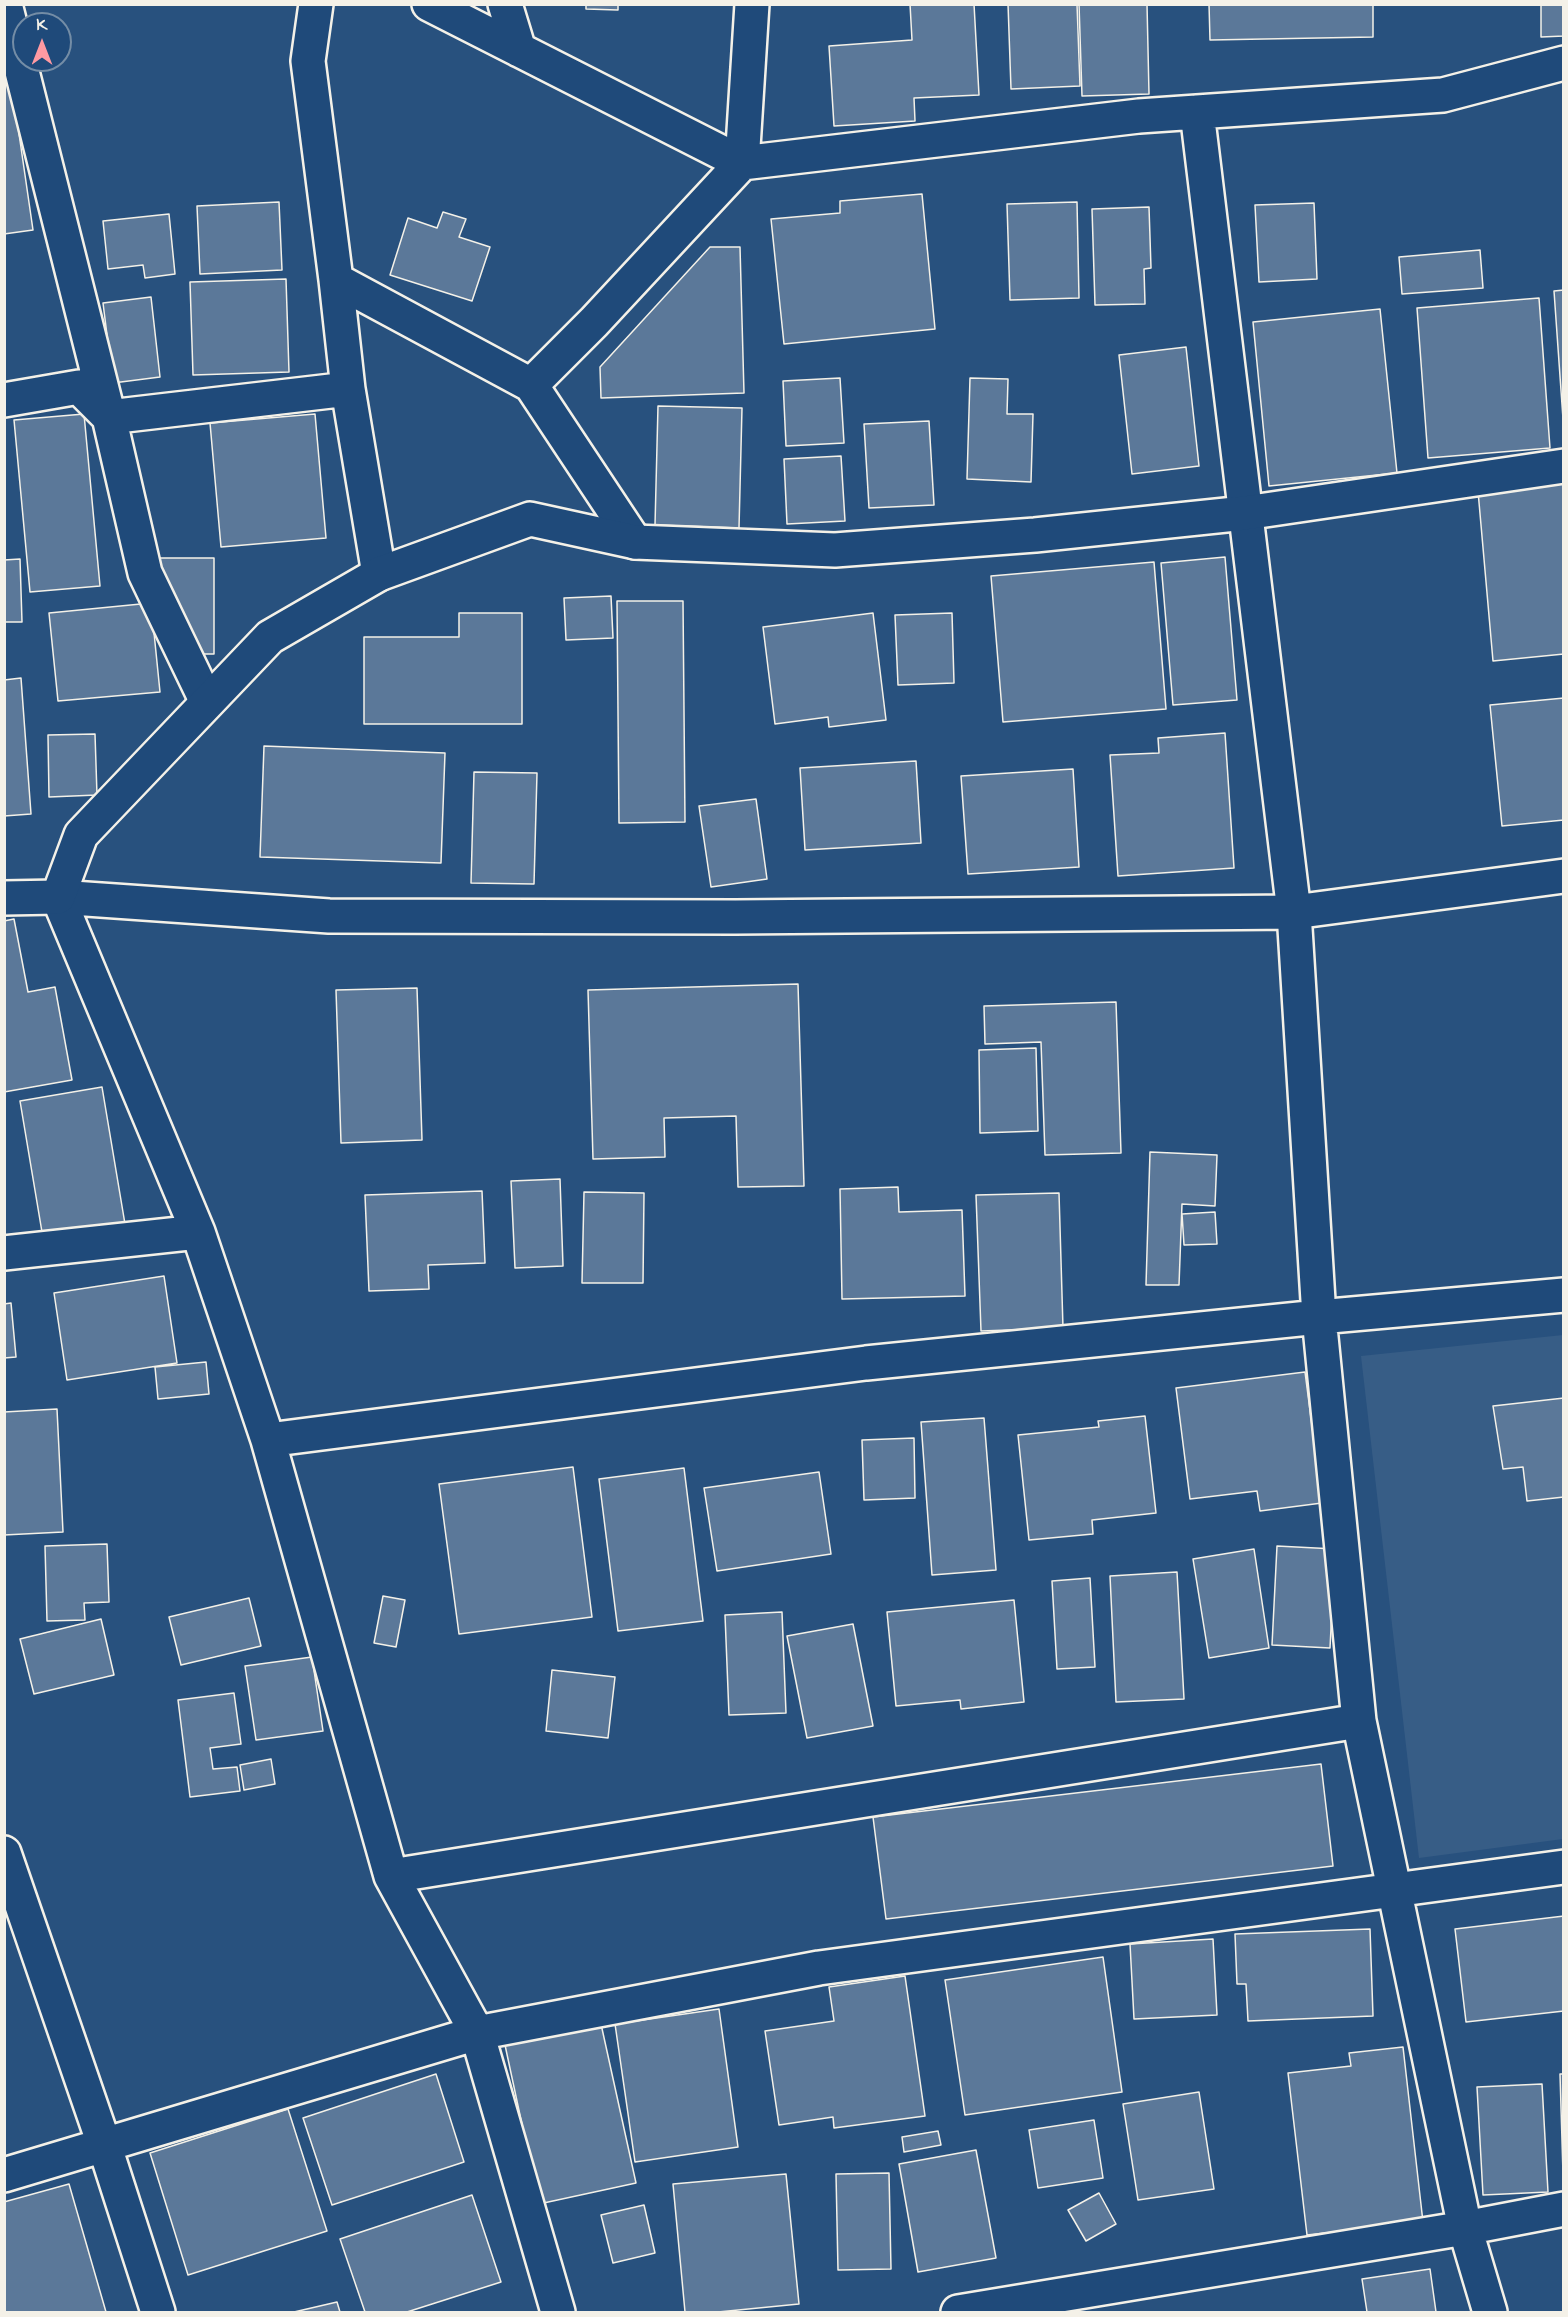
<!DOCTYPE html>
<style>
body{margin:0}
#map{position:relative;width:1568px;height:2317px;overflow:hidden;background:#28517e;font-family:Mynerve,sans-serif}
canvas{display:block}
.frame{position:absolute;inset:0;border:6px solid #f4f1e8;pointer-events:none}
.north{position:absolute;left:12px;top:12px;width:60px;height:60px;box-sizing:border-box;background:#1f4a7a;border:2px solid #748da6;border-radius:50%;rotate:0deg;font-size:16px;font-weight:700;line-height:24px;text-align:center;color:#f4f1e8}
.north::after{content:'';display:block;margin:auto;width:21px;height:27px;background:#ff9aa2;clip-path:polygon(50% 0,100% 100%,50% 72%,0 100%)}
</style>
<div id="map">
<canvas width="1568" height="2317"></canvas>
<div class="frame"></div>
<div class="north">K</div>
</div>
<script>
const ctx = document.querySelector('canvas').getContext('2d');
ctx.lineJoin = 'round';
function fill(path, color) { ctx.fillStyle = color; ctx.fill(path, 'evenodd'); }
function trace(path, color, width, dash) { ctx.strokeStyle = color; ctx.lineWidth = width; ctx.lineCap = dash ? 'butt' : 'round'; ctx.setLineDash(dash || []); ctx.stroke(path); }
fill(new Path2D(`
 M1563,1335V1839L1419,1858L1361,1356Z`), '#375d86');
const building = new Path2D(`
 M586,4H618V10L586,9Z
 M910,4H974L979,95L914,98L915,121L834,126L829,46L912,40Z
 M1008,4H1077L1080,86L1011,89Z
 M1079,4H1147L1149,94L1082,96Z
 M1209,4H1373V37L1210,40Z
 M1541,4H1564V36L1541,37Z
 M4,65H9L33,230L4,234Z
 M922,194L935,329L784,344L771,219L840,213V201Z
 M279,202L282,270L200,274L197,206Z
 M1077,202L1079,298L1010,300L1007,204Z
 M1314,203L1317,279L1259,282L1255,205Z
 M1149,207L1151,268L1144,269L1145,304L1095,305L1092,209Z
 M443,212L466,219L459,237L490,247L472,301L390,275L408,218L437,228Z
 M169,214L175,274L145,278L143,265L108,269L103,221Z
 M710,247H740L744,393L601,398L600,367Z
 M1480,250L1483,288L1402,294L1399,257Z
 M286,279L289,372L193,375L190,282Z
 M1564,290V433L1554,291Z
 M151,297L160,377L113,383L103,303Z
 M1539,298L1550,448L1428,458L1417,308Z
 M1380,309L1397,473L1269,486L1253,322Z
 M1186,347L1199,466L1132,474L1119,355Z
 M840,378L844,443L786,446L783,381Z
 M970,378L1008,379L1007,414H1033L1031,482L967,479Z
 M658,406L742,408L739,528L655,525Z
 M84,414L100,586L30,592L14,420Z
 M315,414L326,538L221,547L210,423Z
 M929,421L934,505L869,508L864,424Z
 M841,456L845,521L787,524L784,459Z
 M1564,483V654L1493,661L1478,491Z
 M1225,557L1237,700L1173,705L1161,563Z
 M160,558H214V654H193L160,593Z
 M20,559L22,622H4V560Z
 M1154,562L1166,709L1003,722L991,576Z
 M611,596L613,638L566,640L564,598Z
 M617,601H683L685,822L619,823Z
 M151,603L160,692L58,701L49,613Z
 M459,613H522V724H364V637H459Z
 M873,613L886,720L829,727L828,717L775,724L763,627Z
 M952,613L954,683L898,685L895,615Z
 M21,678L31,814L4,816V680Z
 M1564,698V820L1502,826L1490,705Z
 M1225,733L1234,868L1118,876L1110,755L1159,753L1158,738Z
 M95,734L97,795L49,797L48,735Z
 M264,746L445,753L441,863L260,857Z
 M916,761L921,843L805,850L800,768Z
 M1073,769L1079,867L968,874L961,776Z
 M474,772L537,773L534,884L471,883Z
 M756,799L767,879L711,887L699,806Z
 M14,919L28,992L55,987L72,1080L4,1092V921Z
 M798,984L804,1186L738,1187L736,1116L664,1118L665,1157L593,1159L588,990Z
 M417,988L422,1140L341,1143L336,990Z
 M1116,1002L1121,1153L1045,1155L1041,1042L985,1044L984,1006Z
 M1036,1048L1038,1131L980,1133L979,1050Z
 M102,1087L126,1230L44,1244L20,1101Z
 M1150,1152L1217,1155L1215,1206L1182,1204L1179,1285H1146Z
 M560,1179L563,1266L515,1268L511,1181Z
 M898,1187L899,1212L962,1210L965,1296L842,1299L840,1189Z
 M482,1191L485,1263L428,1265L429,1289L369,1291L365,1195Z
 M584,1192L644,1193L643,1283H582Z
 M1059,1193L1063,1328L981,1331L976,1195Z
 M1215,1212L1217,1244L1184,1245L1182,1214Z
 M164,1276L177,1363L67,1380L54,1293Z
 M11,1303L16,1357L4,1358V1304Z
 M206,1362L209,1394L158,1399L155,1367Z
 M1305,1372L1322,1503L1260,1511L1257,1491L1190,1499L1176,1388Z
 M1564,1398V1497L1527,1501L1523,1467L1503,1469L1493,1406Z
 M57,1409L63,1532L4,1535V1412Z
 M1145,1416L1156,1513L1092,1520L1093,1534L1029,1540L1018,1435L1099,1427L1098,1421Z
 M984,1418L996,1570L932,1575L921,1422Z
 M914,1438L915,1498L864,1500L862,1440Z
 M573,1467L592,1617L459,1634L439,1484Z
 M684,1468L703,1621L618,1631L599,1479Z
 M819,1472L831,1554L717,1571L704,1488Z
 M107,1544L109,1602L84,1603L85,1620L47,1621L45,1546Z
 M1277,1546L1335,1549L1330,1648L1272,1645Z
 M1254,1549L1269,1648L1209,1658L1193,1559Z
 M1177,1572L1184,1699L1116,1702L1110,1576Z
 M1090,1578L1095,1667L1057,1669L1052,1581Z
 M383,1596L405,1600L396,1647L374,1643Z
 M249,1598L261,1646L181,1665L169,1617Z
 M1014,1600L1024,1702L961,1709L960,1700L896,1706L887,1612Z
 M782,1612L786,1713L729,1715L725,1615Z
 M101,1619L114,1675L34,1694L20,1639Z
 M853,1624L873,1726L807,1738L787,1636Z
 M312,1657L323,1731L256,1740L245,1666Z
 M552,1670L615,1677L608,1738L546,1731Z
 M234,1693L241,1744L210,1748L213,1769L237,1767L240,1791L190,1797L178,1700Z
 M271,1759L275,1784L244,1790L240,1765Z
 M1321,1764L1333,1866L886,1919L873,1817Z
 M1564,1916V2011L1466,2022L1455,1929Z
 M1370,1929L1373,2016L1248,2021L1246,1984H1237L1235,1934Z
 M1213,1939L1217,2015L1134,2019L1130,1944Z
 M1103,1957L1122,2092L965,2115L945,1980Z
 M905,1976L925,2116L834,2128L833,2117L779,2125L765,2031L834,2021L829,1987Z
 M719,2009L738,2147L635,2162L615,2024Z
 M601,2024L636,2183L539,2204L505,2045Z
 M1403,2047L1423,2222L1307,2235L1288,2073L1351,2066L1349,2053Z
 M436,2074L464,2162L332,2205L303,2118Z
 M1560,2074H1564V2174H1563Z
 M1542,2084L1548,2192L1483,2195L1477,2087Z
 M1199,2092L1214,2189L1138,2200L1123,2104Z
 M288,2109L327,2231L188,2275L150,2153Z
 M1094,2120L1103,2178L1038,2188L1029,2130Z
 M938,2131L941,2145L904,2152L902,2137Z
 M976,2150L996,2258L918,2272L899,2164Z
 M889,2173L891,2269L838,2270L836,2174Z
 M786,2174L799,2304L718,2312H685L673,2184Z
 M69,2184L106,2312H4V2202Z
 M1099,2193L1116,2224L1086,2241L1068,2210Z
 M472,2195L501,2282L407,2312H365L340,2239Z
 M644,2205L655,2253L613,2263L601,2215Z
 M1430,2269L1436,2312H1367L1362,2279Z
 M337,2302L340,2312H294Z`);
fill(building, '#5b7899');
trace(building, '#f4f1e8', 1.5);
const street = new Path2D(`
 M5,4L109,417L145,573L207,702
 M316,4L308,61L336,280L531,385
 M429,4L742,163L1139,116L1443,95L1564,63
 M505,4L519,50
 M1197,112L1294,912L1319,1317L1359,1721L1465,2228L1490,2312
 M336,280L348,389L379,574
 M4,400L79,387L109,417L348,389
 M635,542L531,385L594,322L742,163L752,4
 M4,1253L198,1232
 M268,1440L866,1363L1319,1317L1564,1295
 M4,1853L104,2144L158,2312
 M391,1876L1359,1721
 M4,2175L477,2033L819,1968L1564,1867
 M558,2312L477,2033L391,1876L268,1440L198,1232L58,897L329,916L735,917L1294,912L1564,876
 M958,2312L1465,2228L1564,2209`);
const secondary = new Path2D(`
 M4,898L58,897L81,835L270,637L379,574L530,519L635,542L835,550L1035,535L1245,513L1564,466`);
trace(street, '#f4f1e8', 38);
trace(secondary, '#f4f1e8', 38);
trace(street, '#1f4a7a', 33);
trace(secondary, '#1f4a7a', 33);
</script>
